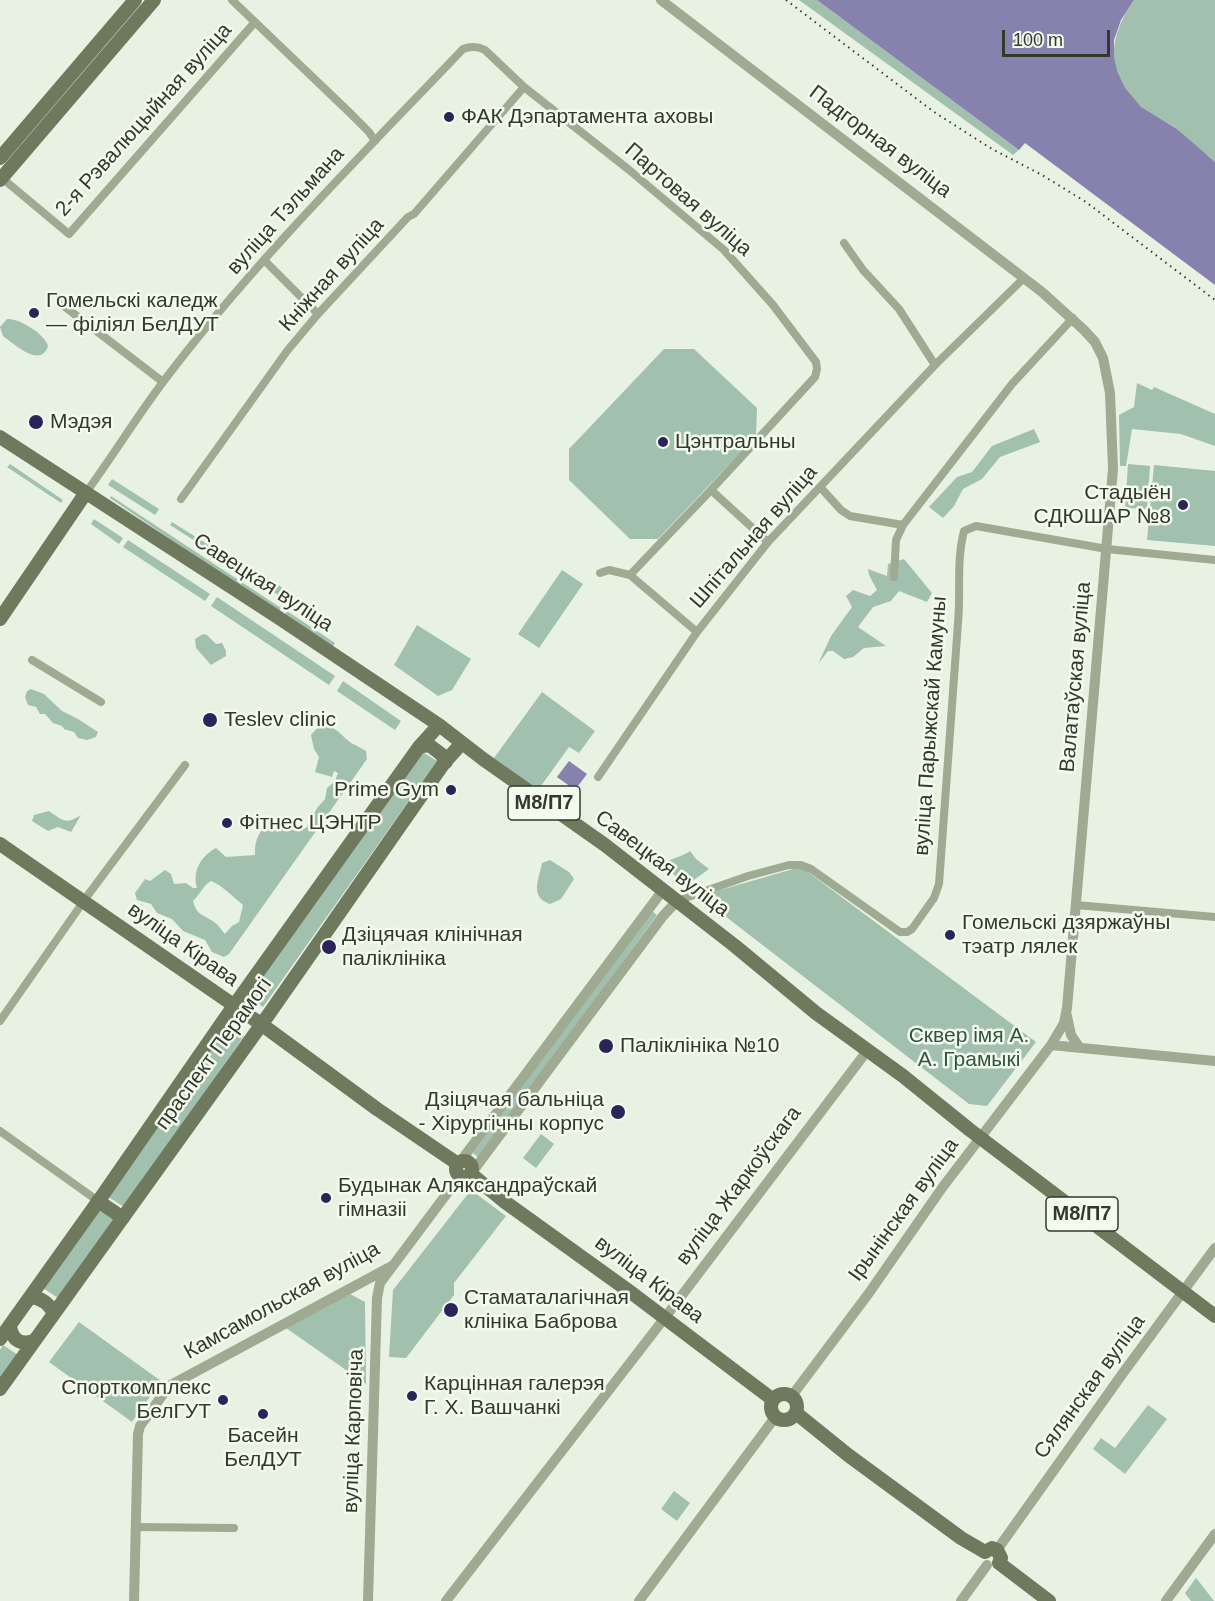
<!DOCTYPE html>
<meta charset="utf-8">
<style>
body{margin:0}
#map{position:relative;width:1215px;height:1601px;overflow:hidden;background:#e8f2e2;font-family:Helvetica,sans-serif}
canvas{display:block}
.scale{position:absolute;left:1002px;top:30px;width:108px;height:27px;box-sizing:border-box;border:3px solid #34392c;border-top:0;padding-left:8px;font-size:18px;line-height:21px;white-space:nowrap;color:#34392c;-webkit-text-stroke:4px #f3faee;paint-order:stroke}
</style>
<div id="map">
<canvas width="1215" height="1601"></canvas>
<div class="scale">100 m</div>
</div>
<script>
const ctx = document.querySelector('canvas').getContext('2d');
ctx.lineJoin = 'round';
function fill(path, color) { ctx.fillStyle = color; ctx.fill(path, 'evenodd'); }
function trace(path, color, width, dash) { ctx.strokeStyle = color; ctx.lineWidth = width; ctx.lineCap = dash ? 'butt' : 'round'; ctx.setLineDash(dash || []); ctx.stroke(path); }
function label(font, color, halo, rows, align = 'center') {
  ctx.font = font + ' Helvetica,sans-serif'; ctx.lineWidth = 5; ctx.setLineDash([]); ctx.textBaseline = 'middle'; ctx.strokeStyle = halo; ctx.fillStyle = color; for (const [text, x, y, turn = 0] of rows) {
    ctx.save(); ctx.translate(x, y); ctx.rotate((+turn || 0) * Math.PI / 180); ctx.textAlign = isNaN(turn) ? turn : align; if (halo) ctx.strokeText(text, 0, 0); ctx.fillText(text, 0, 0); ctx.restore();
  }
}
fill(new Path2D(`
 M799,0H817L1019,150L1013,155Z
 M1134,0H1215V162C1210,156 1203,153 1197,148C1190,142 1184,135 1177,129C1166,121 1152,116 1141,107C1104,74 1108,37 1134,0Z
 M7,319C19,318 45,334 48,346C41,369 14,344 3,336L0,327Z
 M664,349H694L757,408L756,436L658,539H630L569,480V449Z
 M1137,383L1152,390L1154,387L1215,414V446L1181,434L1132,429L1126,466H1120L1119,415L1134,407Z
 M1034,429L1040,442L1000,457L982,479L963,489L954,506L943,518L929,507L957,477L972,472L992,446Z
 M10,464L63,500L61,503L7,467Z
 M1128,464L1150,466L1147,509L1125,508Z
 M1154,465L1215,471V546L1147,540Z
 M112,479L159,509L155,515L108,485Z
 M111,496L281,608L278,613L110,498Z
 M94,519L123,538L119,544L91,524Z
 M172,522L236,562L234,566L170,525Z
 M128,540L210,594L205,601L123,547Z
 M904,559L932,593L927,602L899,591L891,601L873,607L858,627L886,646L864,648L853,657L844,659L833,651H828L818,664L831,636L852,607L846,596L853,590L870,596L877,590L869,575L868,569L887,576L888,564Z
 M243,562L289,592L284,599L239,569Z
 M562,570L583,584L539,648L518,634Z
 M217,597L335,676L329,685L211,606Z
 M287,611L335,643L332,648L284,616Z
 M417,625L471,659L452,690L438,696L394,665Z
 M203,634L207,635L216,644L222,643L226,651V656L211,665L196,648L195,639Z
 M343,681L401,721L395,730L337,691Z
 M31,689L44,694L62,711L78,719L98,732L96,737L87,740L78,738L74,732L64,729L62,726L53,723L45,714H40L36,707L28,705L25,697L27,691Z
 M542,692L595,731L579,753L569,747L538,790L494,758Z
 M319,726C338,725 339,735 353,744C357,746 361,748 366,751L367,759L229,954L224,957L212,952L205,940L183,931L172,919L157,913L151,904L137,900L135,893L145,879L150,881L165,870L171,874L174,884L186,883L193,888H197C192,871 201,856 216,848L226,857L255,855C254,840 260,827 274,820L294,830L300,831L307,827L317,808L325,799L327,788L335,781L338,773L334,771L332,777L315,772L319,757L314,749L311,735ZM211,881C223,886 232,896 243,905L239,922L232,926L225,934C221,930 219,925 214,922C203,914 197,916 193,901C200,895 203,885 211,881Z
 M421,751L437,761L263,1007L246,995Z
 M49,811C64,821 65,825 81,815L71,832L58,827L48,831L32,821L34,815Z
 M690,851L696,859L709,869L691,882L686,884L662,866C670,857 681,858 690,851Z
 M550,860L569,872L574,879L561,899L550,904C529,897 539,879 542,863Z
 M793,869H804L1036,1042L987,1106L969,1104L708,903L703,895Z
 M652,911L657,915L479,1158L473,1153Z
 M228,1024L244,1036L124,1207L107,1196Z
 M541,1134L554,1144L536,1168L523,1158Z
 M471,1190L506,1216L454,1283V1295L406,1358L389,1357L393,1290Z
 M99,1210L114,1220L58,1298L43,1288Z
 M350,1294L365,1302L366,1384L286,1328Z
 M79,1322L161,1381L132,1422L49,1362Z
 M3,1345L18,1355L0,1381V1350Z
 M1148,1405L1167,1419L1125,1474L1093,1449L1101,1438L1115,1448Z
 M674,1491L690,1503L677,1521L661,1509Z
 M1196,1578L1197,1579L1214,1601H1191L1185,1593Z`), '#a2c0ae');
fill(new Path2D(`
 M817,0H1134L1121,20L1114,40V57L1117,71L1125,88L1141,107L1177,129L1215,162V285L1025,143L1019,150Z
 M569,761L587,774L575,790L557,777Z`), '#8682ad');
trace(new Path2D(`
 M232,0L349,112L369,132L375,141
 M2,178L69,234L255,22
 M844,243L863,270L899,309L935,365
 M265,261L318,314
 M60,303L163,382
 M821,488L841,510L850,516L903,525
 M711,490L768,542
 M85,494C112,457 136,418 163,382C253,263 360,157 463,49C471,46 477,46 485,50L524,87L628,169L724,250L773,305L816,362L817,369L815,377L711,490L630,575
 M181,499L287,351L318,314L408,217L414,214L524,87
 M600,573L609,570L630,575
 M630,575L697,632
 M894,577L896,540L903,525L1012,384L1073,318
 M32,660L101,702
 M598,777L697,632L768,542L935,365L1024,278
 M677,901L748,876L789,865H801L811,869L900,932H907L912,929L934,898L939,884C945,797 951,710 958,623C961,592 956,562 964,531L976,526L1107,549L1215,560
 M1076,905L1215,917
 M0,1021L88,895L185,765
 M0,1131L98,1201
 M135,1527L234,1528`), '#9eaa91', 8);
trace(new Path2D(`
 M661,0L1042,292L1084,330L1095,342L1103,358L1110,393L1113,469L1067,1008L1064,1023L1051,1045L942,1188L869,1293L791,1397
 M1067,1016L1071,1035L1080,1048
 M1051,1045L1215,1061
 M460,1162L663,890
 M473,1171L663,916L677,901
 M997,1550L1123,1373L1215,1248
 M134,1601L138,1434L140,1426L169,1386L392,1266
 M368,1601L377,1298L380,1283L460,1176
 M446,1601L670,1311L867,1051
 M639,1601L776,1416
 M961,1601L987,1565
 M1166,1601L1215,1534`), '#9eaa91', 10);
trace(new Path2D(`
 M0,158L135,0
 M0,180L154,0
 M0,437L279,618L439,725L483,759L605,845L735,946L816,1013L903,1076L970,1130L1215,1316
 M0,619L85,494
 M419,747L429,745L441,754L446,762
 M0,844L261,1024L377,1109L458,1164
 M456 1169a8 8 0 1 1 16 0a8 8 0 1 1-16 0Z
 M471,1174L505,1202L633,1294L772,1399
 M98,1201L123,1218
 M31,1297C42,1298 49,1304 54,1313
 M10,1326C12,1341 22,1346 35,1340
 M0,1339L102,1196L226,1017L419,747L439,725
 M0,1389L269,1014L444,763L462,743
 M771 1407a13 13 0 1 1 26 0a13 13 0 1 1-26 0Z
 M796,1413L848,1455L961,1538L985,1552
 M985,1552L992,1548L997,1550L1001,1558L999,1563
 M999,1563L1049,1601`), '#6f795e', 14);
trace(new Path2D(`
 M786,0L934,112L992,149L1042,175L1086,202L1215,300`), '#34392c', 2, [1.5, 4.5]);
for (const [x, y, r, color] of [
 [449,117,6,"#2a2458"],
 [34,313,6,"#2a2458"],
 [36,422,8,"#2a2458"],
 [663,442,6,"#2a2458"],
 [1183,505,6,"#2a2458"],
 [210,720,8,"#2a2458"],
 [451,790,6,"#2a2458"],
 [227,823,6,"#2a2458"],
 [950,935,6,"#2a2458"],
 [329,947,8,"#2a2458"],
 [606,1046,8,"#2a2458"],
 [618,1112,8,"#2a2458"],
 [326,1198,6,"#2a2458"],
 [451,1310,8,"#2a2458"],
 [412,1396,6,"#2a2458"],
 [223,1400,6,"#2a2458"],
 [263,1414,6,"#2a2458"]
]) { const dot = new Path2D(); dot.arc(x, y, r, 0, 2 * Math.PI); ctx.fillStyle = color; ctx.fill(dot); trace(dot, '#f3faee', 2); }
for (const [x, y, w] of [
 [544,803,72],
 [1082,1214,72]
]) { const box = new Path2D(); box.roundRect(x - w / 2, y - 17, w, 34, 4.5); ctx.fillStyle = '#f3faee'; ctx.fill(box); trace(box, '#34392c', 1.5); }
label('bold 20px', '#34392c', null, [
 ["М8/П7",544,803],
 ["М8/П7",1082,1214]
]);
label('21px', '#34392c', '#f3faee', [
 ["ФАК Дэпартамента аховы",461,117],
 ["Гомельскі каледж",46,301],
 ["— філіял БелДУТ",46,325],
 ["Мэдэя",50,422],
 ["Цэнтральны",675,442],
 ["Стадыён",1171,493,"right"],
 ["СДЮШАР №8",1171,517,"right"],
 ["Teslev clinic",224,720],
 ["Prime Gym",439,790,"right"],
 ["Фітнес ЦЭНТР",239,823],
 ["Гомельскі дзяржаўны",962,923],
 ["тэатр лялек",962,947],
 ["Дзіцячая клінічная",342,935],
 ["паліклініка",342,959],
 ["Паліклініка №10",620,1046],
 ["Дзіцячая бальніца",604,1100,"right"],
 ["- Хірургічны корпус",604,1124,"right"],
 ["Будынак Аляксандраўскай",338,1186],
 ["гімназіі",338,1210],
 ["Стаматалагічная",464,1298],
 ["клініка Баброва",464,1322],
 ["Карцінная галерэя",424,1384],
 ["Г. Х. Вашчанкі",424,1408],
 ["Спорткомплекс",211,1388,"right"],
 ["БелГУТ",211,1412,"right"],
 ["Басейн",263,1436,"center"],
 ["БелДУТ",263,1460,"center"]
], 'left');
label('21px', '#34392c', '#f3faee', [
 ["2-я Рэвалюцыйная вуліца",144,120,-48],
 ["Падгорная вуліца",880,142,37],
 ["Партовая вуліца",688,200,41],
 ["вуліца Тэльмана",286,211,-48],
 ["Кніжная вуліца",332,275,-48],
 ["Шпітальная вуліца",754,537,-49],
 ["Савецкая вуліца",263,583,33],
 ["Валатаўская вуліца",1076,677,-85],
 ["вуліца Парыжскай Камуны",931,726,-86],
 ["Савецкая вуліца",662,864,37],
 ["вуліца Кірава",183,945,35],
 ["праспект Перамогі",214,1054,-54],
 ["вуліца Жаркоўскага",739,1186,-53],
 ["Ірынінская вуліца",904,1210,-54],
 ["вуліца Кірава",649,1280,37],
 ["Камсамольская вуліца",282,1301,-29],
 ["Сялянская вуліца",1090,1387,-54],
 ["вуліца Карповіча",354,1431,-88]
]);
label('21px', '#315540', '#f3faee', [
 ["Сквер імя А.",969,1036],
 ["А. Грамыкі",969,1060]
]);
</script>
